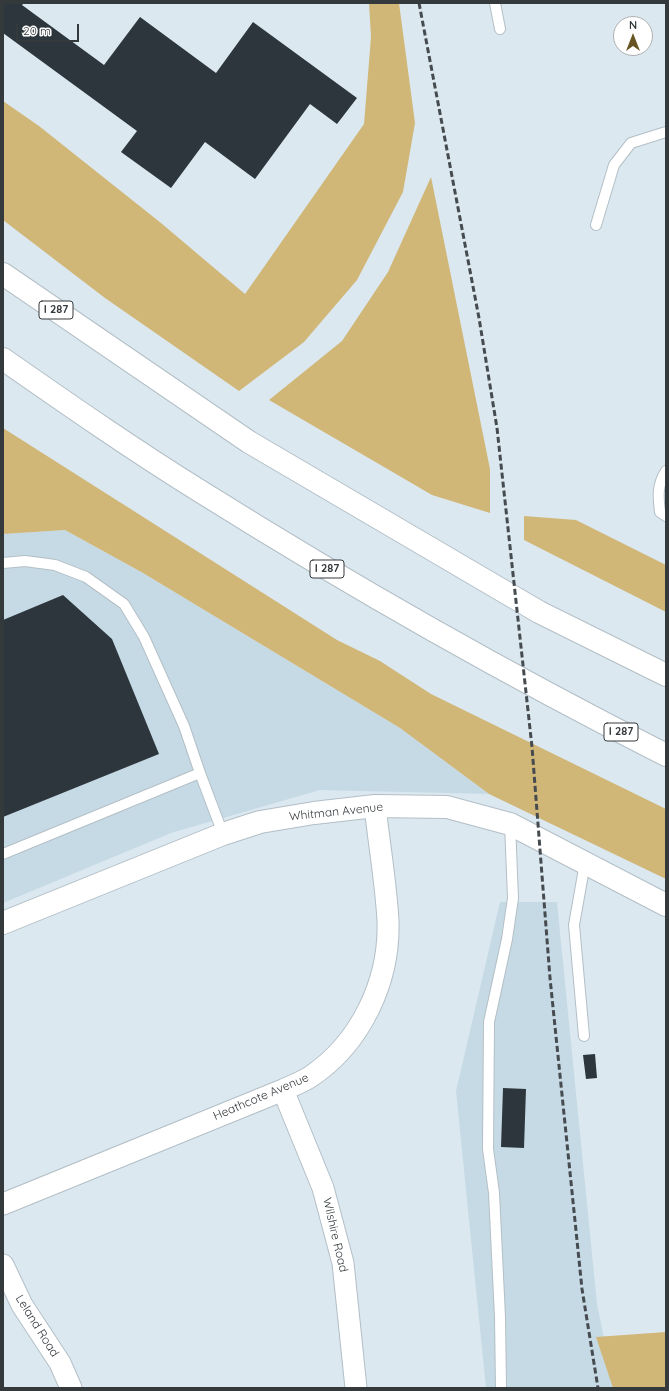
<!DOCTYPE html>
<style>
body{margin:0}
#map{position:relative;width:669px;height:1391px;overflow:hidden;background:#dbe8f0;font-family:Quicksand,sans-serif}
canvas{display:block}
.frame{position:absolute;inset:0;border:4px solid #34393c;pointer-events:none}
.north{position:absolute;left:613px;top:16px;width:40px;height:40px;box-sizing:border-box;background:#fff;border:1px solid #aeb0b1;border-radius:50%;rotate:0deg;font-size:11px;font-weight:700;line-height:16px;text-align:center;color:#34393c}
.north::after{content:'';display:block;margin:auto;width:14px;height:18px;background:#685523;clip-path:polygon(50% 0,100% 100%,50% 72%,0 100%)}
.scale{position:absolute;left:16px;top:24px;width:63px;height:18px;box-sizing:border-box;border:2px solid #34393c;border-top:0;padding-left:5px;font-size:12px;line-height:14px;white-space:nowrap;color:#34393c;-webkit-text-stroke:3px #fff;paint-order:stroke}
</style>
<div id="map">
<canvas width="669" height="1391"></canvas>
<div class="frame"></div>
<div class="north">N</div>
<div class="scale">20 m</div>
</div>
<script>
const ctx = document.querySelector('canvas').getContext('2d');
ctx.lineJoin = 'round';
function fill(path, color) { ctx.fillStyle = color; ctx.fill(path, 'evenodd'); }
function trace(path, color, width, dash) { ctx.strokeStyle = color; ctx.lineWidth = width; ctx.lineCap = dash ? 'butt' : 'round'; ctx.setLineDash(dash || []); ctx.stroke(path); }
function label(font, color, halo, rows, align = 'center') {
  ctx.font = font + ' Quicksand,sans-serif'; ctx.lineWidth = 4; ctx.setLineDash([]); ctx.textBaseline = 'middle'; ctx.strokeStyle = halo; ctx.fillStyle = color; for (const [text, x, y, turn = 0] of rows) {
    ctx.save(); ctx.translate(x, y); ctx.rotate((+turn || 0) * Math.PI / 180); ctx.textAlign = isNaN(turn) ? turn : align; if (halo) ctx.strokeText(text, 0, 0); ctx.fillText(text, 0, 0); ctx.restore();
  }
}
fill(new Path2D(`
 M65,530L143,573L400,728L489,794L320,790L171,833L3,903V534Z
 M500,902H557L597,1304L614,1388H486L456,1091Z`), '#c6dae5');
fill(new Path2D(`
 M369,3H399L415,123L403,192L357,280L304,342L239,391L105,298L3,220V101L39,126L161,223L245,294L364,124L371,37Z
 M431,177L490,469V513L432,495L269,400L342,341L388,272Z
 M3,428L337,640L380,661L431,694L666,809V879L489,794L400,728L143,573L65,530L3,534Z
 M524,516L576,520L666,565V612L524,540Z
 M666,1332V1388H613L596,1337Z`), '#d1b777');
fill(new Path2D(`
 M3,3H24L22,5L104,65L140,17L216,73L253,22L357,98L337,124L310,104L255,179L205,142L171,188L121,152L137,131L3,33Z
 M63,595L112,639L159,754L3,817V620Z
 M595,1054L597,1078L586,1079L583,1055Z
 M503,1088L526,1089L524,1148L501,1147Z`), '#2c363c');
const lane = new Path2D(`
 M495,3L500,29
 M596,225L614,165L631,143L666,132
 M666,471C657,485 658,496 660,512L666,516
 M3,563L25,561L55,565L86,577L124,604L144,637L184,726L200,773
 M3,854L200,773L223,834
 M584,1036L574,925L585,863
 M501,1388L500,1317L494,1193L488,1149L489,1022L507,939L513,898L510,824`);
const street = new Path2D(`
 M283,1090L323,1188L343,1263L356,1388
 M3,1204L283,1090C292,1086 302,1082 310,1077C361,1043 390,981 388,921C386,883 379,844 375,806
 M3,1265L22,1305L60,1363L71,1388`);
const secondary = new Path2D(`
 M3,923L223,834L260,822L314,813L375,806L447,807L510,824L666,905`);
const highway = new Path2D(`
 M3,274L249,442L539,612L666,675
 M3,359C69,405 135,451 203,493C353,587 508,675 666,755`);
trace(lane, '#b3bfc6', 12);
trace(street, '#b3bfc6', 23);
trace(secondary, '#b3bfc6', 24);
trace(highway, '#b3bfc6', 24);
trace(lane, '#fff', 10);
trace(street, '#fff', 21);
trace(secondary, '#fff', 22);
trace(highway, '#fff', 22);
trace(new Path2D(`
 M419,3L479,318L497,428L532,747L550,978L582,1289L598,1388`), '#454b4e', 3, [6, 3]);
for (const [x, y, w] of [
 [56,310,34],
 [327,569,34],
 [621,732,34]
]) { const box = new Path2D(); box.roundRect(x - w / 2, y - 9, w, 18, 3); ctx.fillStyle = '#fff'; ctx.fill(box); trace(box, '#34393c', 1); }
label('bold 11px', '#34393c', null, [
 ["I 287",56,310],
 ["I 287",327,569],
 ["I 287",621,732]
]);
label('12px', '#34393c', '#fff', [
 ["Whitman Avenue",336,812,-6],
 ["Heathcote Avenue",261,1097,-23],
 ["Wilshire Road",335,1235,77],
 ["Leland Road",37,1326,58]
]);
</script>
